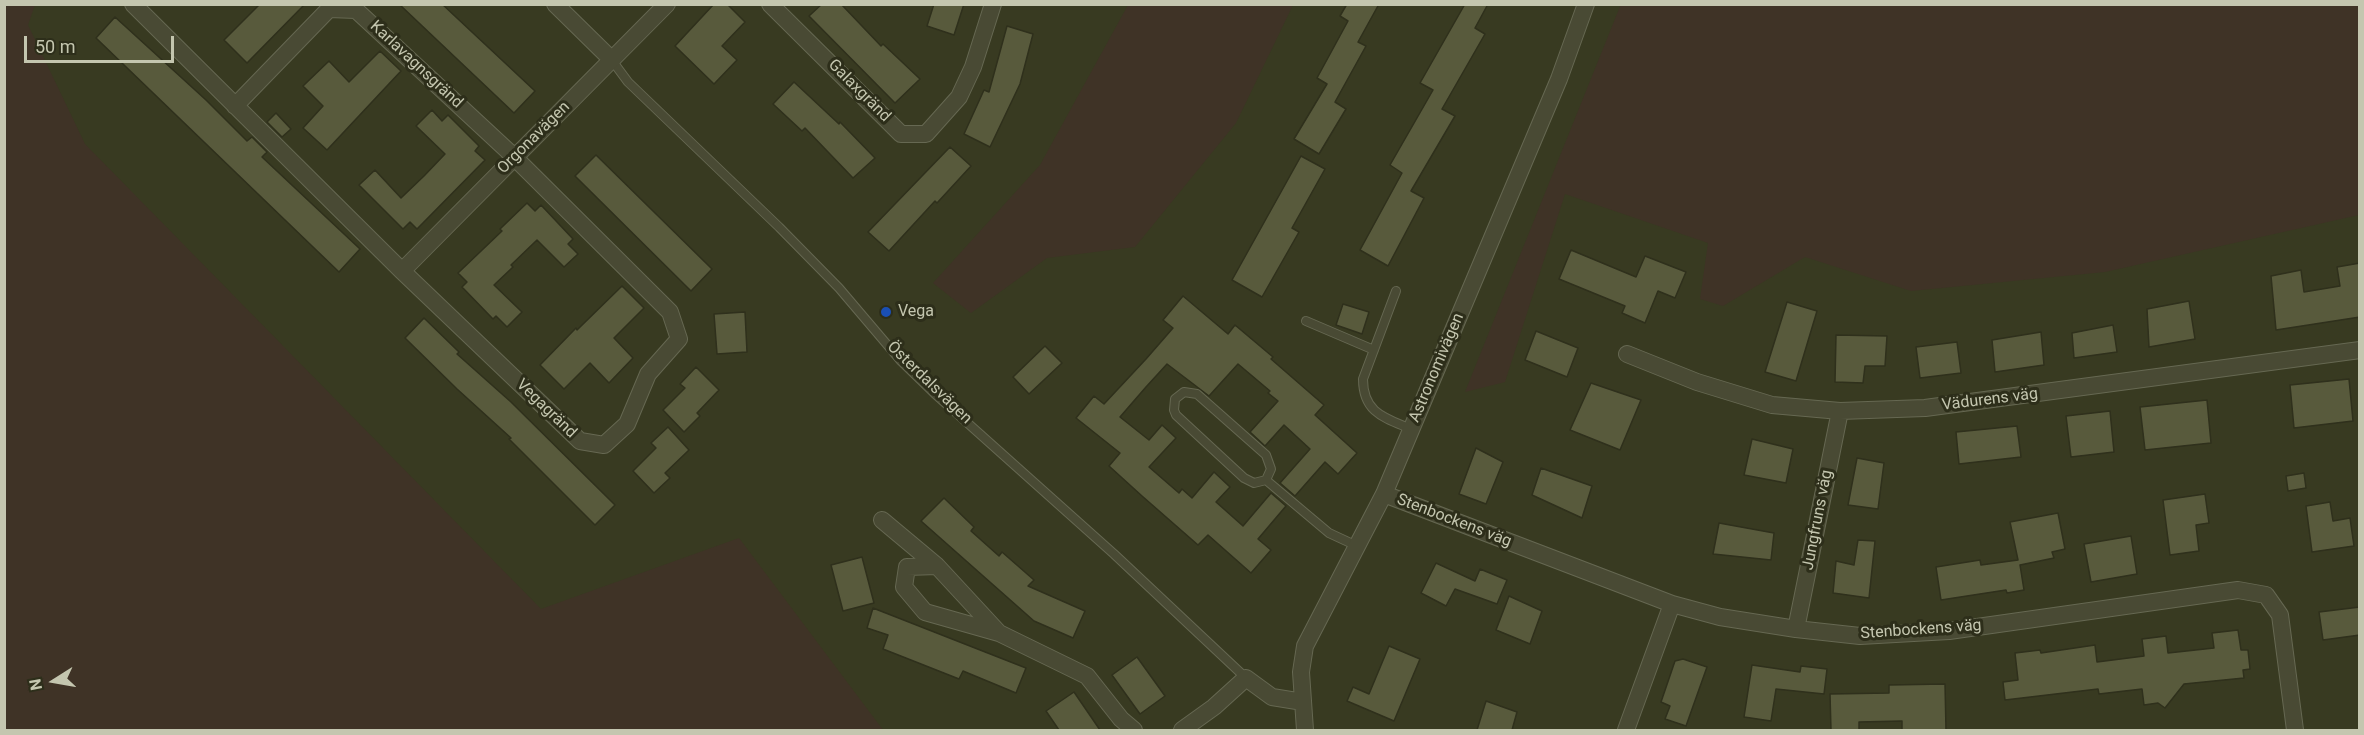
<!DOCTYPE html>
<meta charset="utf-8">
<style>
body{margin:0}
#map{position:relative;width:2364px;height:735px;overflow:hidden;background:#383a21;font-family:Roboto,sans-serif}
canvas{display:block}
.frame{position:absolute;inset:0;border:6px solid #c4c6af;pointer-events:none}
.north{position:absolute;left:24px;top:651px;width:60px;height:60px;-webkit-text-stroke:4px #2d2e1a;paint-order:stroke;rotate:259deg;font-size:16px;font-weight:700;line-height:24px;text-align:center;color:#c4c6af}
.north::after{content:'';display:block;margin:auto;width:21px;height:27px;background:#c4c6af;clip-path:polygon(50% 0,100% 100%,50% 72%,0 100%)}
.scale{position:absolute;left:24px;top:36px;width:150px;height:27px;box-sizing:border-box;border:3px solid #c4c6af;border-top:0;padding-left:8px;font-size:18px;line-height:21px;white-space:nowrap;color:#c4c6af;-webkit-text-stroke:4px #2d2e1a;paint-order:stroke}
</style>
<div id="map">
<canvas width="2364" height="735"></canvas>
<div class="frame"></div>
<div class="north">N</div>
<div class="scale">50 m</div>
</div>
<script>
const ctx = document.querySelector('canvas').getContext('2d');
ctx.lineJoin = 'round';
function fill(path, color) { ctx.fillStyle = color; ctx.fill(path, 'evenodd'); }
function trace(path, color, width, dash) { ctx.strokeStyle = color; ctx.lineWidth = width; ctx.lineCap = dash ? 'butt' : 'round'; ctx.setLineDash(dash || []); ctx.stroke(path); }
function label(font, color, halo, rows, align = 'center') {
  ctx.font = font + ' Roboto,sans-serif'; ctx.lineWidth = 6; ctx.setLineDash([]); ctx.textBaseline = 'middle'; ctx.strokeStyle = halo; ctx.fillStyle = color; for (const [text, x, y, turn = 0] of rows) {
    ctx.save(); ctx.translate(x, y); ctx.rotate((+turn || 0) * Math.PI / 180); ctx.textAlign = isNaN(turn) ? turn : align; if (halo) ctx.strokeText(text, 0, 0); ctx.fillText(text, 0, 0); ctx.restore();
  }
}
fill(new Path2D(`
 M1621,4L2359,5V215L2105,272L1911,291L1805,257L1723,306L1700,299L1708,243L1565,194L1505,382L1465,392Z
 M4,5H35L28,25L85,144L541,609L739,538L883,730H5Z
 M1128,5H1293L1236,123L1135,247L1047,258L971,313L933,283L1040,165Z`), '#3f3326');
const building = new Path2D(`
 M260,4H305L247,63L224,40Z
 M399,4H442L535,91L514,113Z
 M714,4H727L745,22L722,46L737,60L714,84L675,46Z
 M822,4H841L881,46L883,44L920,79L895,103L809,16Z
 M934,4H964L954,35L927,26Z
 M1347,4H1379L1358,42L1366,46L1335,102L1346,109L1319,154L1294,139L1327,84L1317,78L1348,21L1340,16Z
 M1465,4H1488L1475,28L1485,34L1442,109L1455,116L1411,191L1424,198L1388,266L1360,250L1402,173L1390,165L1433,90L1420,83Z
 M115,17L206,100L247,141L252,137L267,152L262,157L360,249L339,272L96,38Z
 M1007,26L1033,34L1020,84L990,147L964,134L984,90L989,92Z
 M380,51L401,71L327,150L303,128L323,106L303,86L329,61L349,82Z
 M794,82L839,124L840,122L875,158L853,178L805,128L802,131L773,104Z
 M432,110L442,121L448,115L479,146L475,151L485,160L417,229L410,222L403,229L359,185L375,170L401,198L424,176L445,154L416,126Z
 M276,113L291,129L282,137L267,122Z
 M950,147L971,166L937,203L935,201L889,251L868,232Z
 M596,155L712,269L691,291L575,176Z
 M1301,156L1325,169L1292,228L1299,232L1262,297L1232,280Z
 M527,203L535,211L541,205L573,239L568,244L578,254L564,267L537,240L511,265L513,267L494,285L522,312L507,327L496,316L493,319L462,287L467,282L458,273L502,231L500,229Z
 M1571,250L1636,277L1645,256L1686,272L1675,298L1658,291L1645,323L1622,313L1625,306L1559,279Z
 M2360,263V317L2276,330L2271,276L2301,270L2304,292L2340,286L2337,267Z
 M622,286L644,308L614,338L633,358L609,383L590,363L564,389L540,365L576,328L577,330Z
 M1183,296L1228,334L1235,325L1273,357L1271,359L1324,405L1315,415L1357,453L1338,474L1325,462L1295,496L1280,483L1310,449L1284,425L1265,446L1250,432L1278,401L1268,393L1270,391L1238,364L1209,396L1167,364L1146,387L1120,417L1149,440L1162,425L1176,438L1149,467L1179,493L1182,489L1192,498L1214,472L1230,487L1216,502L1243,526L1271,493L1286,506L1258,539L1271,550L1251,573L1208,535L1198,545L1142,496L1109,466L1120,453L1076,418L1094,396L1104,404L1146,359L1173,328L1163,320Z
 M2189,301L2195,339L2149,347L2147,309Z
 M1787,302L1817,311L1796,381L1765,372Z
 M1343,304L1369,312L1362,334L1336,325Z
 M745,312L747,352L717,354L714,314Z
 M424,318L459,352L457,354L511,402L615,505L595,525L509,439L511,438L457,389L405,338Z
 M2113,325L2117,352L2074,358L2072,333Z
 M1536,331L1578,348L1567,377L1525,360Z
 M2041,332L2044,365L1995,372L1992,340Z
 M1836,335L1887,336L1885,366H1865L1863,383L1835,382Z
 M1957,342L1961,373L1920,378L1916,347Z
 M1045,346L1062,363L1029,394L1013,377Z
 M696,367L719,390L697,413L700,416L684,432L663,410L685,388L680,384Z
 M2349,379L2353,421L2294,428L2290,385Z
 M1591,383L1641,400L1620,450L1570,430Z
 M2207,400L2211,443L2145,450L2140,407Z
 M2110,411L2114,452L2071,457L2066,416Z
 M2017,426L2021,457L1959,464L1956,432Z
 M668,427L689,450L665,473L670,478L654,493L633,471L656,448L651,443Z
 M1752,439L1793,449L1786,483L1744,475Z
 M1476,448L1503,462L1486,504L1459,494Z
 M1857,458L1884,463L1878,509L1848,505Z
 M1541,468L1592,486L1582,518L1532,495Z
 M2304,473L2306,488L2288,491L2286,476Z
 M2205,494L2209,523L2196,525L2199,551L2170,555L2163,500Z
 M944,498L974,527L971,531L999,556L1002,552L1034,580L1028,586L1085,611L1073,638L1034,621L921,521Z
 M2330,502L2333,521L2350,518L2354,546L2312,552L2306,506Z
 M2058,513L2065,549L2052,552L2054,558L2020,565L2024,590L2007,593L2006,590L1941,600L1936,567L1980,560L1981,565L2018,560L2010,522Z
 M1719,523L1774,533L1771,560L1713,554Z
 M2131,536L2137,574L2091,582L2084,544Z
 M1858,540L1875,541L1869,598L1833,593L1836,561L1854,565Z
 M862,557L874,603L843,611L831,565Z
 M1436,563L1475,581L1480,569L1507,580L1497,604L1455,589L1446,606L1421,593Z
 M1509,596L1542,611L1530,644L1496,630Z
 M2360,607V635L2323,640L2319,612Z
 M873,608L1026,668L1016,693L963,671L959,679L883,649L888,635L867,628Z
 M2238,630L2241,650H2248L2250,669L2243,670L2244,678L2184,684L2165,708L2158,703L2144,705L2142,689L2099,694L2098,689L2005,700L2003,682L2018,680L2015,653L2040,650L2041,653L2095,645L2097,662L2144,656L2142,639L2166,636L2168,653L2214,648L2212,633Z
 M1389,646L1420,659L1394,721L1347,701L1353,687L1369,694Z
 M1137,657L1165,696L1140,714L1112,675Z
 M1683,659L1707,667L1686,726L1665,719L1670,706L1661,702L1675,661Z
 M1752,665L1800,672L1801,666L1827,669L1824,694L1776,689L1771,721L1744,717Z
 M1945,684L1946,730H1902V721L1859,722V730H1831L1830,694L1889,693V685Z
 M1074,692L1100,730H1059L1046,711Z
 M1486,701L1517,712L1512,730H1477Z`);
fill(building, '#585a3c');
trace(building, '#2f301c', 1.5);
const lane = new Path2D(`
 M611,59L628,82L779,227L839,288L901,361L934,393L1114,554L1246,678
 M1396,291L1363,379C1363,413 1385,418 1411,429
 M1306,321L1374,350
 M1184,392L1197,394L1266,455L1271,469L1266,480L1254,483L1244,478L1176,415L1174,410L1175,399Z
 M1266,480L1329,533L1357,546`);
const street = new Path2D(`
 M133,4L402,271L580,441L604,445L627,424L648,374L679,339L670,312L508,151L356,10L329,9L235,106
 M555,4L611,59
 M770,4L901,134H926L959,97L973,67L993,4
 M402,271L667,4
 M1627,354L1697,382L1772,405L1840,411L1925,408L2360,350
 M1384,494L1672,604L1720,617L1796,629L1860,636L1949,631L2238,590L2266,595L2280,615L2295,730
 M882,520L937,566
 M1796,629L1840,411
 M999,633L937,566L907,567L904,587L925,612L999,633L1087,676L1121,719L1134,730
 M1182,730L1214,707L1246,678L1272,697L1303,702
 M1305,730L1301,672L1305,646L1384,494L1559,79L1586,4
 M1626,730L1672,604`);
trace(lane, '#666852', 10);
trace(street, '#666852', 18);
trace(lane, '#494a34', 8);
trace(street, '#494a34', 16);
for (const [x, y, r, color] of [
 [886,312,6,"#1a4fb4"]
]) { const dot = new Path2D(); dot.arc(x, y, r, 0, 2 * Math.PI); ctx.fillStyle = color; ctx.fill(dot); trace(dot, '#2d2e1a', 2); }
label('16px', '#c4c6af', '#2d2e1a', [
 ["Karlavagnsgränd",416,65,43],
 ["Galaxgränd",859,91,45],
 ["Orgonavägen",534,138,-45],
 ["Astronomivägen",1437,368,-67],
 ["Österdalsvägen",929,383,44],
 ["Vädurens väg",1990,400,-7],
 ["Vegagränd",546,409,44],
 ["Jungfruns väg",1818,520,-79],
 ["Stenbockens väg",1454,521,21],
 ["Stenbockens väg",1921,630,-4]
]);
label('16px', '#c4c6af', '#2d2e1a', [
 ["Vega",898,312]
], 'left');
</script>
